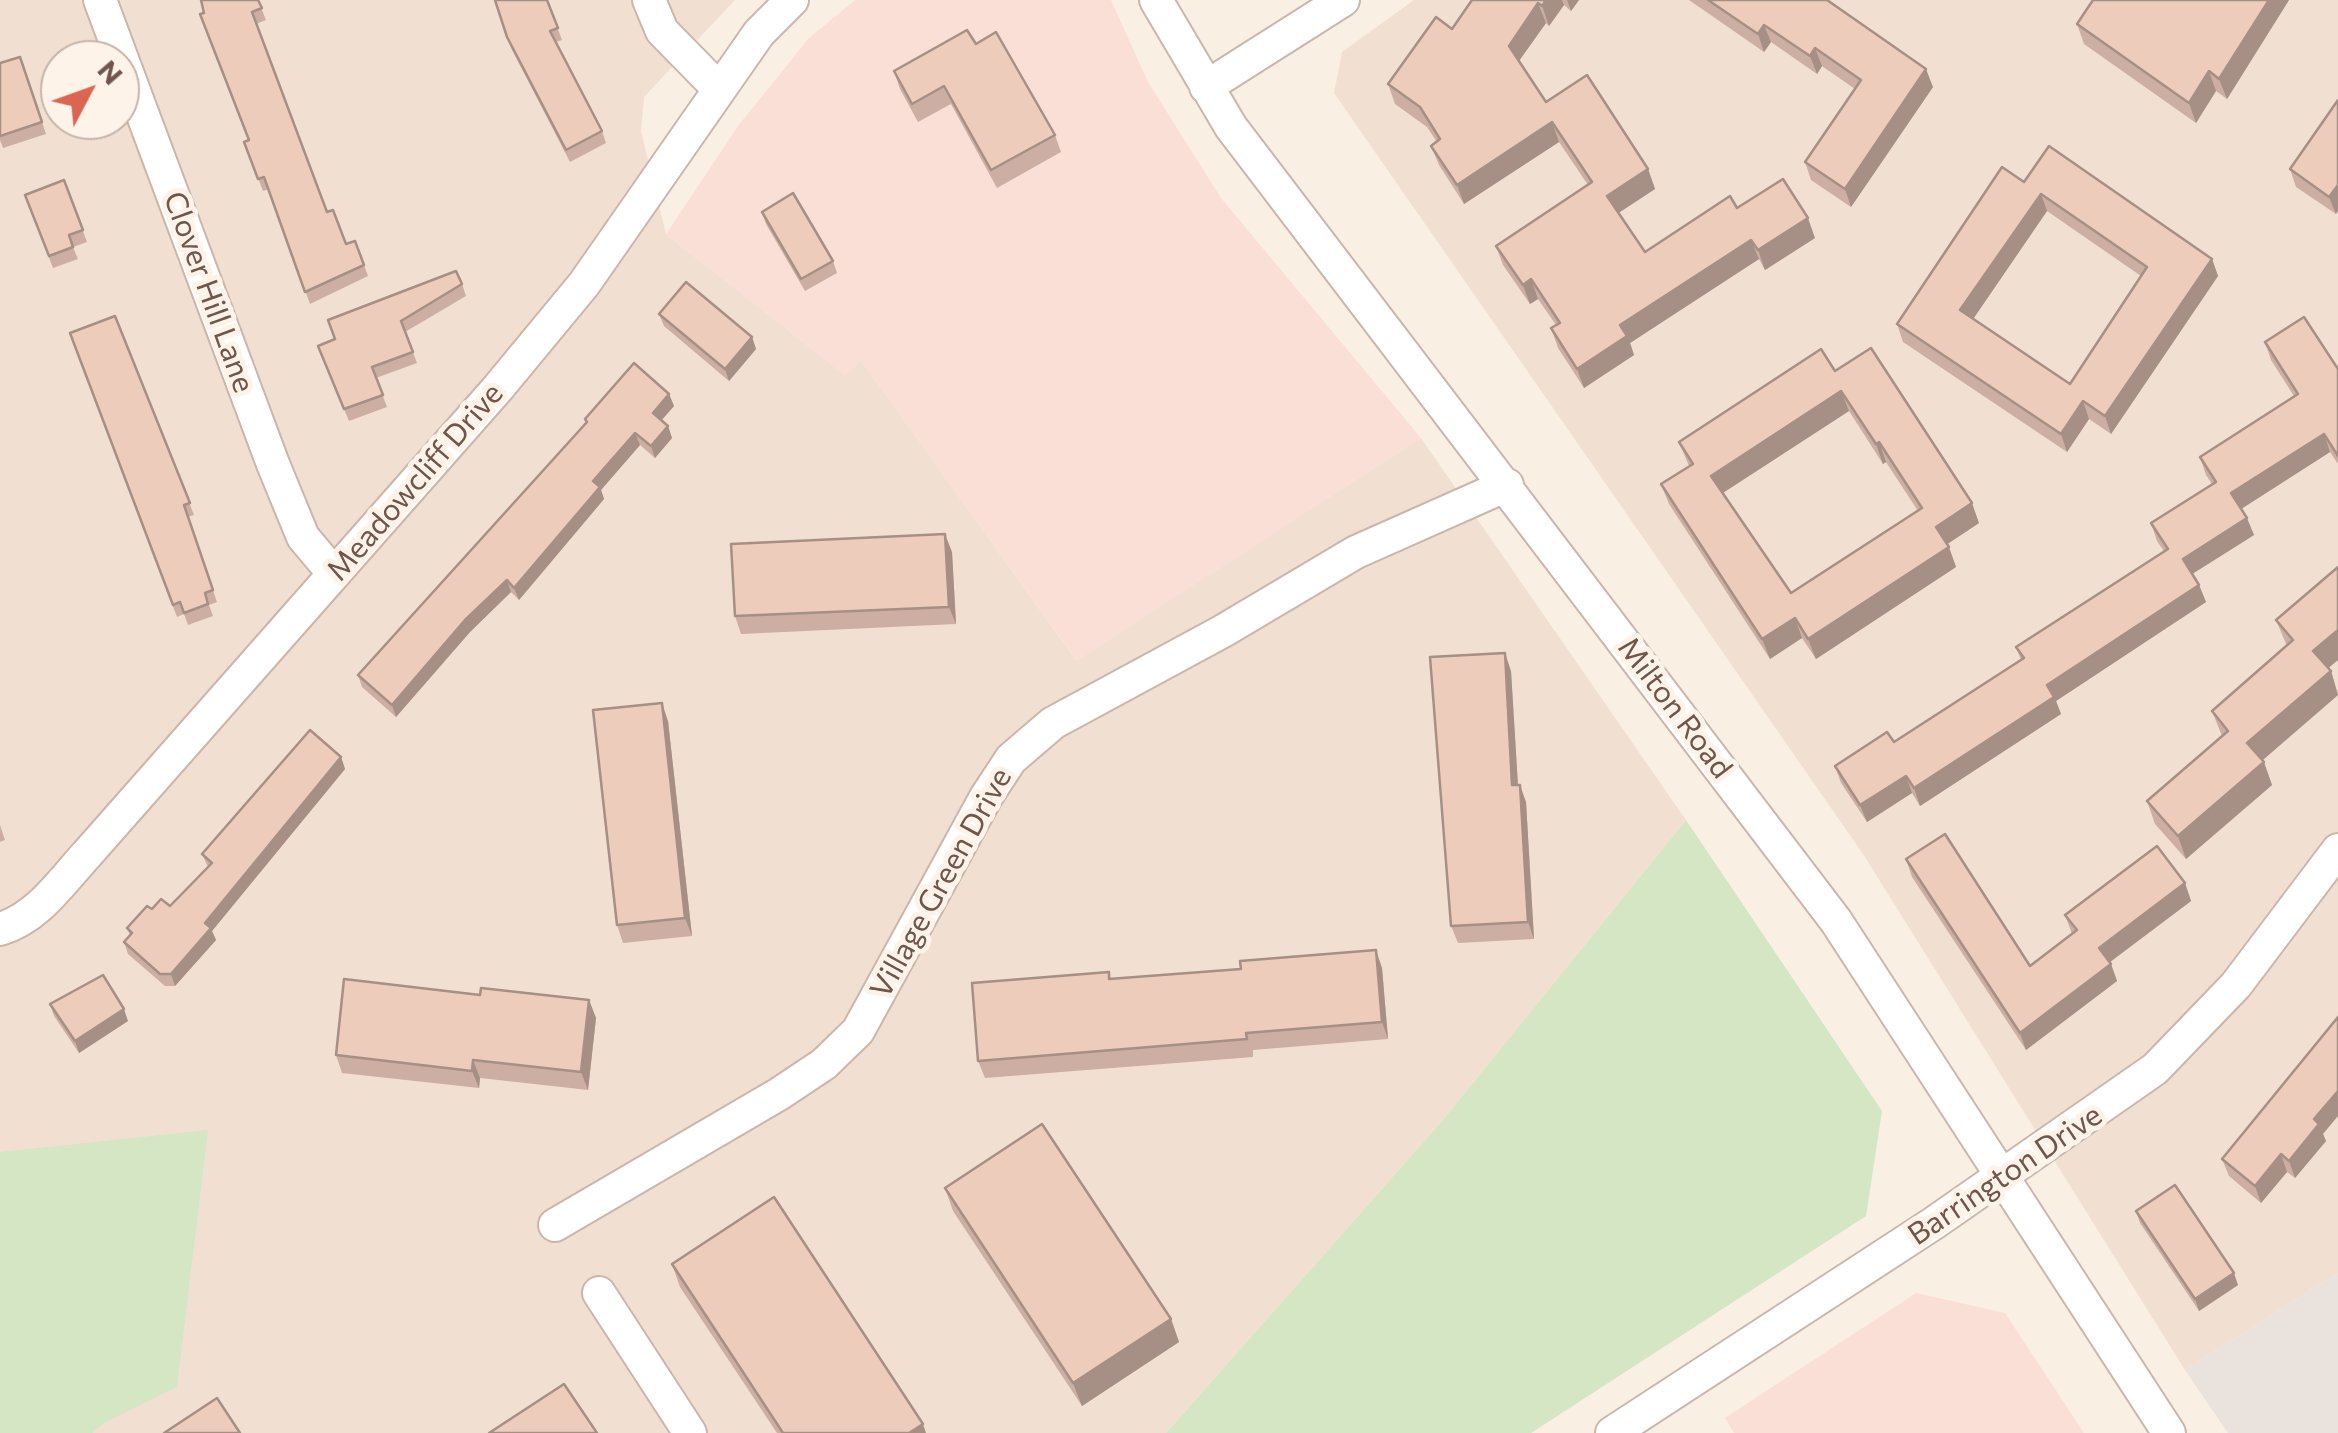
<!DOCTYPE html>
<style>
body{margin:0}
#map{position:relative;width:2338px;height:1433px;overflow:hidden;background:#faefe3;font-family:Commissioner,sans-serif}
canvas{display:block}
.north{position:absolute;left:40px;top:40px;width:100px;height:100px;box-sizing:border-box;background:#fdf3e8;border:2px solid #c5b4a9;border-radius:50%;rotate:49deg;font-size:28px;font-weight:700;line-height:40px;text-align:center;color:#70554b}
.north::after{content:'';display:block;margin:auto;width:35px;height:45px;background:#db6551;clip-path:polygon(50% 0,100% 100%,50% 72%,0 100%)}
</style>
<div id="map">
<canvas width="2338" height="1433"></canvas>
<div class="north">N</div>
</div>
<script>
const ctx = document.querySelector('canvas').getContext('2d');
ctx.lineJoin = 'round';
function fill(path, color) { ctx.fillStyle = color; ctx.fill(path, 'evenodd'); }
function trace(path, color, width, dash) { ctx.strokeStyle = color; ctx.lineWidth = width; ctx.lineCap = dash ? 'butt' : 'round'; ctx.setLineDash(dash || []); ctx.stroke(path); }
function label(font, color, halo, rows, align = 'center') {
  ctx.font = font + ' Commissioner,sans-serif'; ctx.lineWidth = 10; ctx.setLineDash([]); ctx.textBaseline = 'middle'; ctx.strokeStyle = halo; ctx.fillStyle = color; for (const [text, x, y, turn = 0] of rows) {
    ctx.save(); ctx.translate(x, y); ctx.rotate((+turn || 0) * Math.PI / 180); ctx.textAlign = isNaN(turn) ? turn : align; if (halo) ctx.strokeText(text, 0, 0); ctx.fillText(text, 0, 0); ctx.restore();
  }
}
fill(new Path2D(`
 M0,0H735L644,97L641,131L666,234L845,375L861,360L1076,660L1421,438L1686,820L1442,1121L1166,1433H0ZM60,60H120V120H60Z
 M1414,0H2338V1273L2185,1370L1863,854L1334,93L1342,52Z`), '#f1e0d2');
fill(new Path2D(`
 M855,0H1111L1148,82L1221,198L1421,438L1077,661L861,361L845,376L666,234L738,126L809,38Z
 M1916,1293L2005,1313L2084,1433H1734L1725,1418Z`), '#fadfd7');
fill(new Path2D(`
 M2338,1273V1433H2228L2185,1370Z`), '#e9e2dd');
fill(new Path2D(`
 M1686,820L1882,1111L1866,1216L1531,1433H1166L1442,1121Z
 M208,1130L177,1387L104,1423L92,1433H0V1152Z`), '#d4e6c3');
const minor = new Path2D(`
 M100,0L273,464L303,537L334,574
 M649,0L662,31L718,88
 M1156,0L1231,127L1836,921L2169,1433
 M1206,87L1343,0
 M0,929C38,918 62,881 88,853L498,388L584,284L759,33L792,0
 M555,1225L779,1094L824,1064L858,1031L986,797L1011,759L1053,723L1223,631L1356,552L1507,485
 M599,1293L690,1433
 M1612,1433L1934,1223L2155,1069L2236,985L2338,850`);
trace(minor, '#cab6aa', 36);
trace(minor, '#fff', 32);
fill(new Path2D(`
 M258,0L266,20L256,24L327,212L346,244L355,241L368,276L310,304L269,189L263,191L244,142L248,140L204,13Z
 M495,0H547L562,40L556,42L602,131L606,143L570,162L511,48Z
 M1472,0H1579L1571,11L1564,5L1549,26L1546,23L1519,61L1546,102L1648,169L1655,189L1618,213L1645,252L1737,208L1815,238L1765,270L1759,259L1630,343L1634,355L1584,388L1558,348L1551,328L1556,325L1538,299L1530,304L1503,265L1496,246L1588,185L1559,142L1464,204L1439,165L1431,146L1437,142L1427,127L1395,104L1388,84L1452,29Z
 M1689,0H1827L1933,87L1851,207L1811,180L1805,162L1855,89L1822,66L1817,74L1771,42L1764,52Z
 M2093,0H2289L2227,99L2216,91L2196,123L2084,44L2077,24Z
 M976,44L1055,135L1061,152L997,188L951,104L918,122L900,89L894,71Z
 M20,57L46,134L3,148L0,140V63Z
 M2338,100L2336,214L2296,187L2290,169Z
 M64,180L87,242L73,247L78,259L53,268L25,195Z
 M2024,182L2212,259L2218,276L2111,434L2089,419L2067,452L1903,342L1897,324ZM2047,211L2141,276L2070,384L1973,319Z
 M762,212L833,261L837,273L805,291L766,224Z
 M462,284L466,296L405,332L417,363L376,378L387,407L349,421L318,346Z
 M659,314L752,337L756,349L729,381L664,326Z
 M115,316L194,515L188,517L217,602L209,605L213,616L188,625L184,614L177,617L70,333Z
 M2265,342L2338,369V464L2330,452L2241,509L2254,535L2192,574L2199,585L2206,602L2056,701L2061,714L1920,806L1912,793L1867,822L1841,783L1835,766L1894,742L2021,660L2016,647L2164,551L2157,541L2151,523L2212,484L2206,475L2200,457L2294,396L2271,360Z
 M1835,371L1979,523L1947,544L1956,567L1816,659L1802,638L1770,659L1669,504L1661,484L1689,466L1679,442ZM1849,411L1883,464L1886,462L1918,511L1791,593L1723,493Z
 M669,394L674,406L662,420L668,426L672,438L655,458L640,445L601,490L604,499L519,600L511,592L470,632L396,717L362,687L358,675L586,423L585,419Z
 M952,552L956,624L741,634L735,616Z
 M2276,620L2338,660L2328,668L2331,671L2338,695L2262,760L2272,785L2186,859L2155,824L2147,801L2222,736L2212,711L2287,646Z
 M1511,671L1518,785L1526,802L1534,939L1458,943L1451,926Z
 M668,721L692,936L623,943L617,925Z
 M341,757L345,769L212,931L216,940L175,986H165L128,954L124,942L130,935L127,928L152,909L170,906L208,867L202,854Z
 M0,825L5,840L0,842Z
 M1906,859L2030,966L2072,934L2065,915L2185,883L2191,901L2110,962L2117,981L2026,1050L1912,877Z
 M1382,968L1388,1039L1253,1050V1057L985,1078L978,1061L1109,972L1111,979Z
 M480,995L589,1000L596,1018L588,1090L480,1078L479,1088L342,1073L336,1055Z
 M50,1004L128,1021L79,1053L54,1016Z
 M2323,1134L2326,1141L2295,1178L2287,1172L2261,1203L2229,1176L2222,1159Z
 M945,1188L1171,1319L1179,1342L1082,1406L953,1211Z
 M2136,1211L2238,1285L2199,1311L2140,1223Z
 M672,1264L926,1433H777L680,1287Z`), '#ccafa2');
fill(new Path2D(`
 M1546,0H1562L1564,5L1549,26L1542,6Z
 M1567,0H1579L1571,11Z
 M2269,0H2289L2227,99L2219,79Z
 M1538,3L1546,23L1516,65L1509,46Z
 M1764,25L1771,42L1764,52L1758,34Z
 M1815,48L1822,66L1817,74L1810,56Z
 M1926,69L1933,87L1851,207L1845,189Z
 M2209,71L2216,91L2196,123L2189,103Z
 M1552,122L1559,142L1464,204L1457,185Z
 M1648,169L1655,189L1614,216L1607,196Z
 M2338,185V211L2336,214L2329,197Z
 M2041,194L2047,211L1967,328L1960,310Z
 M1808,218L1815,238L1765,270L1758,250Z
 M1751,240L1759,259L1630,343L1634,355L1584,388L1577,369L1620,325Z
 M2212,259L2218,276L2111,434L2105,416Z
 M1531,279L1538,299L1530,304L1523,285Z
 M752,337L756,349L729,381L725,369Z
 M1841,391L1849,411L1718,496L1711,476Z
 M669,394L674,406L658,424L653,413Z
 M2083,401L2089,419L2067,452L2061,434Z
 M668,426L672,438L655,458L651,446Z
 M635,433L640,445L601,490L604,499L519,600L514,588L593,481Z
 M2324,434L2330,452L2238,511L2231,493Z
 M1879,442L1886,462L1883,464L1876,444Z
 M1972,503L1979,523L1943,547L1936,527Z
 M2247,518L2254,535L2189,576L2183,559Z
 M945,534L952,552L956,624L949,607Z
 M1949,547L1956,567L1816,659L1808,639Z
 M507,580L511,592L470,632L396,717L392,705L465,620Z
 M2199,585L2206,602L2056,701L2061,714L1920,806L1914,788L2047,685Z
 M1795,618L1802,638L1770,659L1762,639Z
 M2338,630V660L2321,674L2313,651Z
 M1505,653L1511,671L1519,803L1512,785Z
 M2331,671L2338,695L2256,766L2247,743Z
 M662,703L668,721L692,936L685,918Z
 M341,757L345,769L212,931L216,940L175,986L171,974L205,923Z
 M2264,762L2272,785L2186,859L2178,836Z
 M1906,776L1912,793L1867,822L1860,805Z
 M1520,785L1526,802L1534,939L1528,922Z
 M2185,883L2191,901L2106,965L2099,948Z
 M1376,950L1382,968L1388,1039L1382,1022Z
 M2111,964L2117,981L2026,1050L2020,1033Z
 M589,1000L596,1018L588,1090L581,1072Z
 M124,1009L128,1021L79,1053L75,1041Z
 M473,1060L480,1078L479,1088L472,1071Z
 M2338,1091V1116L2323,1134L2326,1141L2295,1178L2289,1161L2314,1119Z
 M2281,1154L2287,1172L2261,1203L2255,1186Z
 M2234,1273L2238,1285L2199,1311L2195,1299Z
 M1171,1319L1179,1342L1082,1406L1073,1383Z
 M923,1424L926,1433H909Z`), '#a68f84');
const building = new Path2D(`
 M201,0H258L262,8L252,12L327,212L333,210L346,244L355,241L364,265L305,292L264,177L258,179L244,142L249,140L200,14L204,13Z
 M495,0H547L558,28L550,31L602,131L566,150L507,37Z
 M1472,0H1546L1542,6L1538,3L1509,46L1546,102L1587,75L1648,169L1607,196L1645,252L1730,196L1737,208L1783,179L1808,218L1758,250L1751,240L1620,325L1627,336L1577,369L1551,328L1560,323L1531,279L1523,285L1496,246L1592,182L1552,122L1457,185L1431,146L1440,139L1420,107L1388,84L1436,17L1452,29Z
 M1708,0H1827L1926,69L1845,189L1805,162L1861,80L1815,48L1810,56L1764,25L1758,34Z
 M2093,0H2269L2219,79L2209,71L2189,103L2077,24Z
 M967,30L976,44L996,32L1055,135L991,170L944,86L912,104L894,71Z
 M20,57L42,122L0,136V63Z
 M2338,100V185L2329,197L2290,169Z
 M2049,146L2212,259L2105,416L2083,401L2061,434L1897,324L2002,167L2024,182ZM2041,194L2147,267L2070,384L1960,310Z
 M64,180L83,230L69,235L73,247L49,256L25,195Z
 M793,193L833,261L801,279L762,212Z
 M456,271L462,284L401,321L413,352L372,367L383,395L344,409L318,346L335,339L328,320Z
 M686,282L752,337L725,369L659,314Z
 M115,316L190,503L184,505L213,590L205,593L208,604L184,613L180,602L173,605L70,333Z
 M2304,317L2338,369V456L2324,434L2231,493L2247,518L2183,559L2199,585L2047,685L2054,697L1914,788L1906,776L1860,805L1835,766L1887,732L1894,742L2024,658L2016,647L2168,549L2151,523L2216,482L2200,457L2298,394L2265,342Z
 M1871,348L1972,503L1936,527L1949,547L1808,639L1795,618L1762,639L1661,484L1693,464L1679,442L1821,349L1835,371ZM1841,391L1876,444L1879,442L1922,508L1791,593L1711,476Z
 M634,363L669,394L653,413L668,426L651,446L635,433L593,481L600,487L514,588L507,580L465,620L392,705L358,675L587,422L585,419Z
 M945,534L949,607L735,616L731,544Z
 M2338,567V630L2313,651L2331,671L2247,743L2264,762L2178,836L2147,801L2228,731L2212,711L2293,640L2276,620Z
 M1505,653L1512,785H1520L1528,922L1451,926L1430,657Z
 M662,703L685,918L617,925L593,710Z
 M310,730L341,757L205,923L211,928L171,974H160L124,942L132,933L127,928L147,906L152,909L161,899L170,906L212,863L202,854Z
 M1945,834L2030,966L2077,930L2065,915L2157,846L2185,883L2099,948L2111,964L2020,1033L1906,859Z
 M1376,950L1382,1022L1246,1033L1247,1039L978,1061L972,983L1109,972V979L1241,969L1240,961Z
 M103,975L124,1009L75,1041L50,1004Z
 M344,979L480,995L481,988L589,1000L581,1072L473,1060L472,1071L336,1055Z
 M2338,1017V1091L2314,1119L2319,1124L2289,1161L2281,1154L2255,1186L2222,1159Z
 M1042,1124L1171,1319L1073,1383L945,1188Z
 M2175,1185L2234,1273L2195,1299L2136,1211Z
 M774,1197L923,1424L909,1433H783L672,1264Z
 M564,1384L597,1433H489Z
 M217,1398L240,1433H164Z`);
fill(building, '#edccbc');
trace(building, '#a68f84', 2.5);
label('30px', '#70554b', '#fdf3e8', [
 ["Clover Hill Lane",209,292,70],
 ["Meadowcliff Drive",415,482,-49],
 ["Milton Road",1675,708,53],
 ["Village Green Drive",941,883,-61],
 ["Barrington Drive",2005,1175,-34]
]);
</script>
